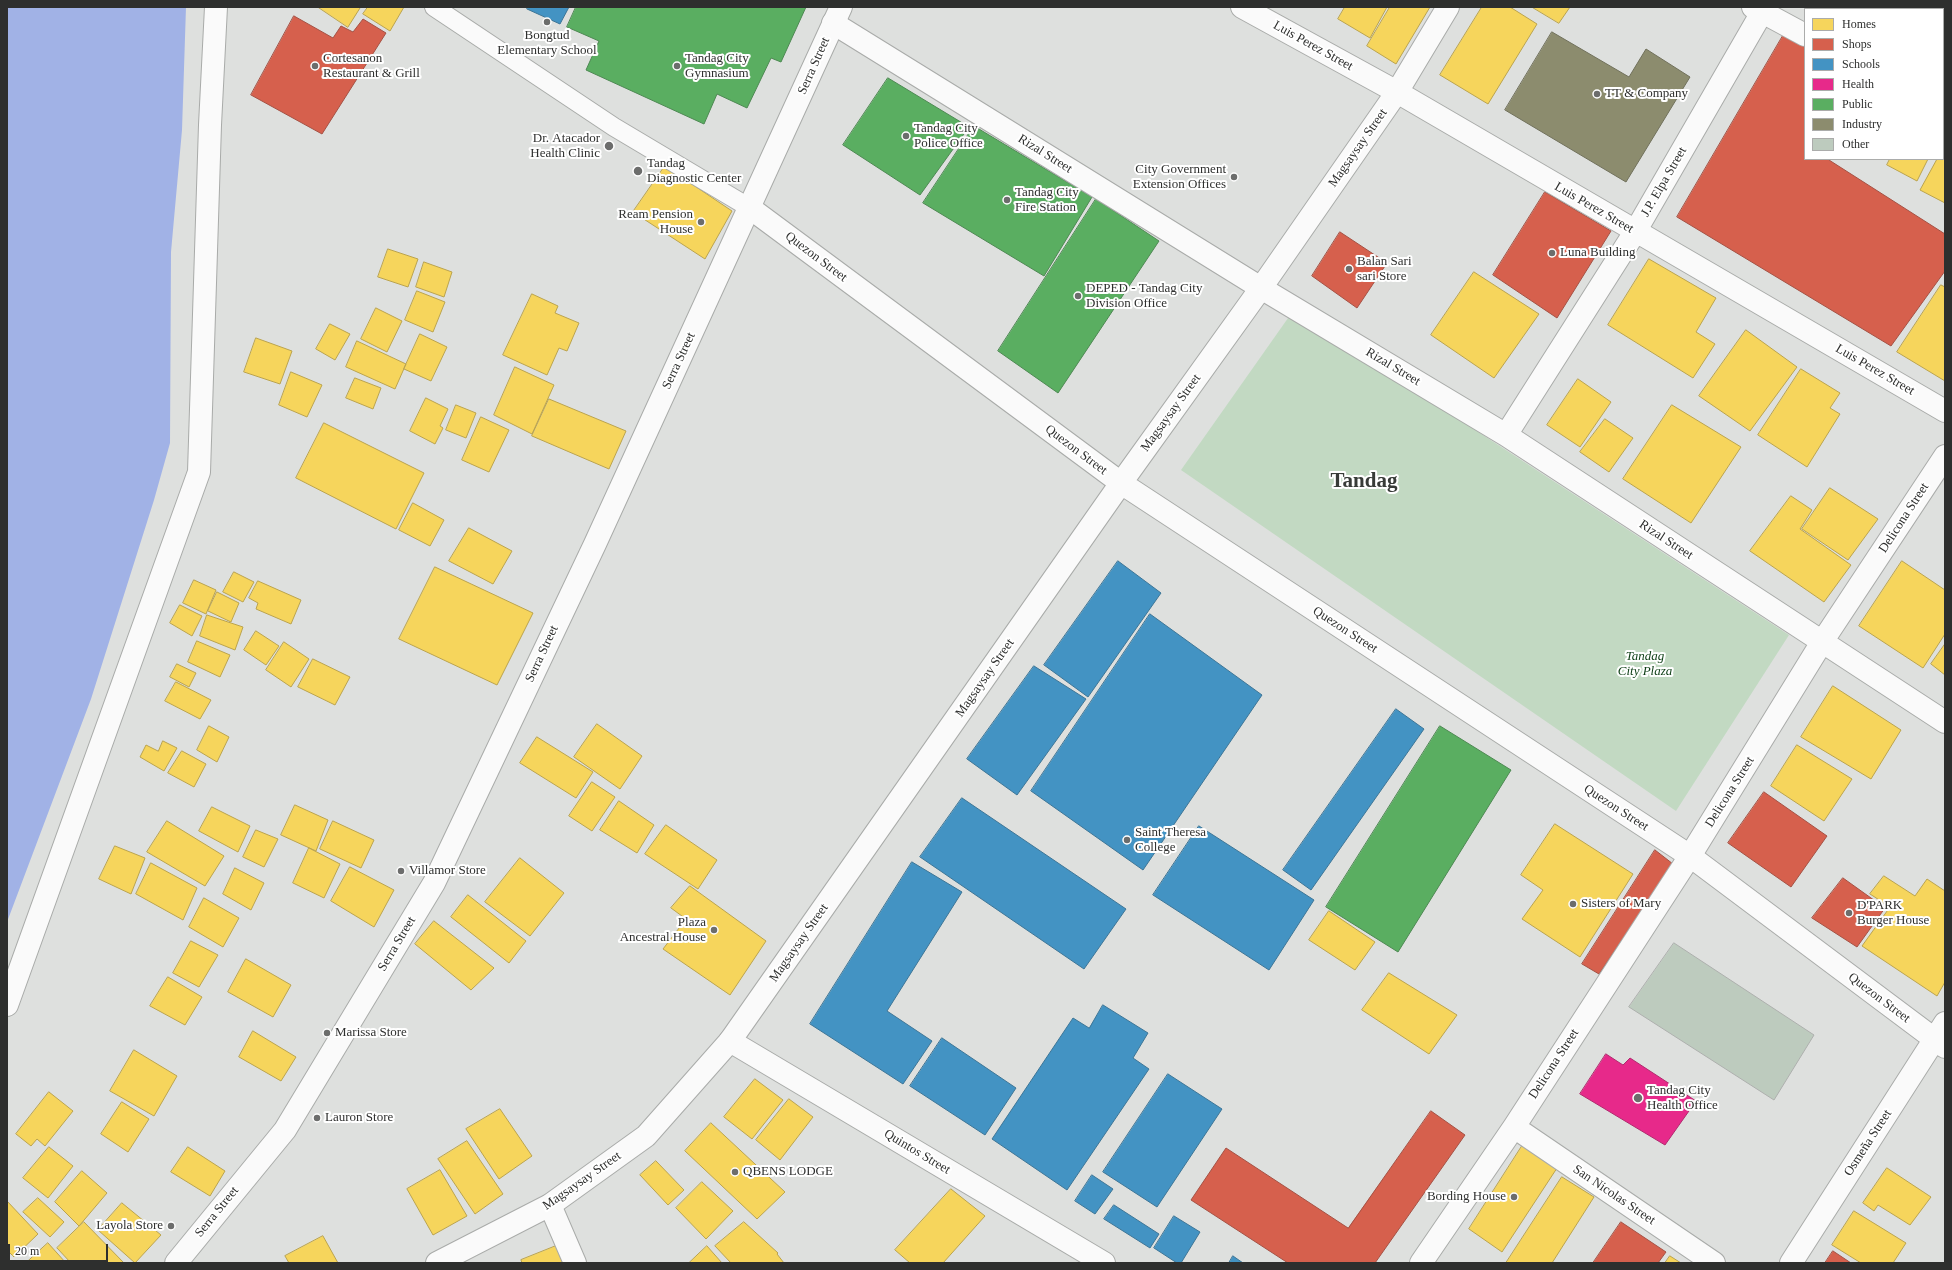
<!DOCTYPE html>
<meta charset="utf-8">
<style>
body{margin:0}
#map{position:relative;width:1952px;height:1270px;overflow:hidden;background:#dee0de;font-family:"Times New Roman",serif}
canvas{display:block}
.frame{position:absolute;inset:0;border:8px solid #2e2f2e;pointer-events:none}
.legend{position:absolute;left:1804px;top:8px;width:140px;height:152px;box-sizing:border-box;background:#fff;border:1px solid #abacab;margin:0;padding:5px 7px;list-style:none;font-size:12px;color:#2e2f2e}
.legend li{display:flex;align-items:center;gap:8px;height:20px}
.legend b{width:20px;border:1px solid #abacab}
.scale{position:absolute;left:8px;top:1244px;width:100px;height:18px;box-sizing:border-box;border:2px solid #2e2f2e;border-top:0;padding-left:5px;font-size:12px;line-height:14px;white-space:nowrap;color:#2e2f2e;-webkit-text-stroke:3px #fff;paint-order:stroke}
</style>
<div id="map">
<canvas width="1952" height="1270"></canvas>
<div class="frame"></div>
<ul class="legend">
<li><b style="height:11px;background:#f6d55c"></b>Homes</li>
<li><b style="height:11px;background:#d6604d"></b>Shops</li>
<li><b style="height:11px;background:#4393c3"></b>Schools</li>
<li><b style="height:11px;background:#e7298a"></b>Health</li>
<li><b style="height:11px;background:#5aae61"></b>Public</li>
<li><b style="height:11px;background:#8c8c6e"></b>Industry</li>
<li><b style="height:11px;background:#bdcbbe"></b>Other</li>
</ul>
<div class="scale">20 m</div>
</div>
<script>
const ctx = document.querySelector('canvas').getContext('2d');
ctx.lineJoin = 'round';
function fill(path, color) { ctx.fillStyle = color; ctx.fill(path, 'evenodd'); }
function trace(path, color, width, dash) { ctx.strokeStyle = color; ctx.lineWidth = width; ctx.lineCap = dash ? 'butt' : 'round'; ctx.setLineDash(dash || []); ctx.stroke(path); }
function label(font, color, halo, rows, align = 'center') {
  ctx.font = font + ' "Times New Roman",serif'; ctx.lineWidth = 4; ctx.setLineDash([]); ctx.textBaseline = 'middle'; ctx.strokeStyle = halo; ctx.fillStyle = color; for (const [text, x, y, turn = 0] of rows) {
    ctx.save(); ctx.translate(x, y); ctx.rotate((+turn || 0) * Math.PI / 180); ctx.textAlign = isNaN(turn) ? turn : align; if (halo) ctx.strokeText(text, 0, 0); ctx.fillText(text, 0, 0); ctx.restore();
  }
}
fill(new Path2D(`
 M1293,311L1789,635L1676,811L1181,470Z`), '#c2d9c2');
fill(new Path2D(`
 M7,7H186L182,130L171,252L170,443L154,500L91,699L7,922Z`), '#a1b2e6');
const homes = new Path2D(`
 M318,7H359L360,8L348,27Z
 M368,7H404L390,31L363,14Z
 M1345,7H1387L1370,38L1338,19Z
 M1390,7H1430L1396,64L1367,46Z
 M1482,7H1510L1537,24L1488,104L1440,75Z
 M1532,7H1570L1559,23Z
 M1894,7H1919L1918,9H1893Z
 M1925,7H1945V50L1943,49V9H1924Z
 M1945,144V203L1920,190L1937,159H1943V148Z
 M1890,159H1928L1917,181L1887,165Z
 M665,166L732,211L705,259L633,212Z
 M388,249L418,259L408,287L378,277Z
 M1649,259L1716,298L1696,332L1715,344L1693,378L1608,325Z
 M424,262L452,272L444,297L416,287Z
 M1474,272L1539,314L1494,378L1431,335Z
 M1941,285L1945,287V381L1897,352Z
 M417,291L445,302L433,332L405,320Z
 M532,294L558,306L555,313L579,323L567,351L559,348L547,375L503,355Z
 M376,308L402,321L387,352L361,339Z
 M330,324L350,334L335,360L316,349Z
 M1746,330L1797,367L1750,431L1699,396Z
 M420,334L447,347L431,381L404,369Z
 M256,338L292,351L280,384L244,372Z
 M357,341L406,364L395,389L346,367Z
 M515,367L554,385L532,434L494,415Z
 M1801,369L1840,393L1830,408L1840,414L1807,467L1758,435Z
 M291,372L322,385L307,417L279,405Z
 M355,378L381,388L373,409L346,398Z
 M1578,379L1611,402L1580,447L1547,425Z
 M426,398L448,409L440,426L443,428L435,444L410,431Z
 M549,399L626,431L609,469L532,436Z
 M456,405L476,413L466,438L446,430Z
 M1672,405L1741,447L1691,523L1623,479Z
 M481,417L509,430L489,472L462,460Z
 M1605,419L1633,438L1609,472L1580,452Z
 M324,423L424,473L396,529L296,478Z
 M1830,488L1878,519L1848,560L1802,529Z
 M1791,496L1812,510L1800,529L1851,565L1824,602L1750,551Z
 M413,503L444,520L430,546L399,530Z
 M469,528L512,551L493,584L449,561Z
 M1902,561L1945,590V634L1923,668L1859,626Z
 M435,567L533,613L497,685L399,639Z
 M234,572L254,582L243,602L223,592Z
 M194,580L216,590L206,614L183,603Z
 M258,581L301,600L291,624L256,609L258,603L249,598Z
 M217,592L239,603L231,622L208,611Z
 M180,605L202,616L192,636L170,623Z
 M207,615L243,627L235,650L200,636Z
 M256,631L279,646L266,665L244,650Z
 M197,641L230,655L220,677L188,662Z
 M284,642L309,659L291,687L266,670Z
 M1945,644V675L1931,664Z
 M313,659L350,677L335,705L298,687Z
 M177,664L196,673L189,687L170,677Z
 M176,682L211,700L200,719L165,701Z
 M1833,686L1901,730L1871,779L1801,737Z
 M597,724L642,756L620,789L574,757Z
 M209,726L229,737L217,762L197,750Z
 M537,737L593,772L576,798L520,763Z
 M163,741L177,748L164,771L140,757L146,745L158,751Z
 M1797,745L1852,779L1824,821L1771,786Z
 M182,751L206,764L194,787L168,773Z
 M592,782L615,797L592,831L569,816Z
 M619,801L654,825L637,853L600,830Z
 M295,805L328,820L316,851L281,835Z
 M212,807L250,826L238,852L199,831Z
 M167,821L224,856L205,886L147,852Z
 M333,821L374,840L361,868L320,849Z
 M1555,824L1633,874L1580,957L1522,919L1543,890L1521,875Z
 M666,825L717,860L698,889L645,854Z
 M256,830L278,839L264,867L243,857Z
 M115,846L145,858L131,894L99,879Z
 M309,848L340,864L324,898L293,883Z
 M520,858L564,893L530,936L485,902Z
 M151,863L197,888L183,920L136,894Z
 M350,867L394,890L374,927L331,901Z
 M235,868L264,883L251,910L223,894Z
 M1884,876L1915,896L1927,879L1945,891V982L1937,996L1862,946L1890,907L1870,894Z
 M690,886L766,941L730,995L663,949L686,919L671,908Z
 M468,895L526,941L509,963L451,917Z
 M204,898L239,918L223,947L189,927Z
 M1329,911L1375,942L1355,970L1309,940Z
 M434,921L494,968L471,990L415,944Z
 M191,941L218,955L199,987L173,973Z
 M246,959L291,985L273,1017L228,992Z
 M1389,973L1457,1015L1429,1054L1362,1010Z
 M168,977L202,997L185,1025L150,1006Z
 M253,1031L296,1057L281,1081L239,1057Z
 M134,1050L177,1076L154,1116L110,1091Z
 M755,1079L783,1100L752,1139L724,1117Z
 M49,1092L73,1111L45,1146L37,1139L31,1146L16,1134Z
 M789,1099L813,1117L780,1160L756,1140Z
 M122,1102L149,1119L128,1152L101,1134Z
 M500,1109L532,1156L499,1179L466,1129Z
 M711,1123L785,1192L757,1219L685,1151Z
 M467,1141L503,1194L475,1214L438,1159Z
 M1524,1143L1559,1165L1502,1252L1469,1229Z
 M49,1147L73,1166L48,1198L23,1178Z
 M188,1147L225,1171L210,1196L171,1172Z
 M656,1161L684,1190L668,1205L640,1175Z
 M1887,1168L1931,1197L1910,1225L1878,1205L1874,1211L1863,1203Z
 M440,1170L467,1216L433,1235L407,1189Z
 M82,1171L107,1193L79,1226L55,1202Z
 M1562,1177L1594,1197L1552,1263H1506Z
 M702,1182L733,1211L706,1239L676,1208Z
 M951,1189L985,1216L943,1263H910L895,1250Z
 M38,1198L64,1222L50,1237L23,1212Z
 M7,1201L38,1234L14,1257L7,1250Z
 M122,1203L161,1235L135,1263L98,1230Z
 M1854,1211L1906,1243L1893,1263H1861L1832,1245Z
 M84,1222L124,1263H71L57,1248Z
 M744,1222L778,1253L777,1254L784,1263H731L715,1246Z
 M323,1236L338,1263H289L285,1256Z
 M48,1243L66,1263H26Z
 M556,1246L564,1263H522L521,1260Z
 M707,1246L722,1263H689Z
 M1670,1256L1681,1263H1665Z`);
fill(homes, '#f6d55c');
trace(homes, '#baa34e', 1);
const shops = new Path2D(`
 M294,16L333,38L341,26L353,32L363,19L386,33L322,134L251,95Z
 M1784,34L1805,46V159H1829V160L1945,234V271L1891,346L1677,217Z
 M1545,192L1611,231L1557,318L1493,275Z
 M1340,232L1387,263L1357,308L1312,276Z
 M1764,792L1827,836L1791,887L1728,843Z
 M1655,850L1673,864L1599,974L1582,964Z
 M1843,878L1885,908L1857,947L1812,918Z
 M1431,1111L1465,1135L1375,1263H1288L1191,1200L1226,1148L1348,1228Z
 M1621,1222L1666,1252L1658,1263H1593Z
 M1833,1251L1851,1263H1825Z`);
fill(shops, '#d6604d');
trace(shops, '#a45144', 1);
const schools = new Path2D(`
 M528,7H569L560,24L527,9Z
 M1118,561L1161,593L1088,697L1044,665Z
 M1150,614L1262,695L1143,870L1031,791Z
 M1034,666L1086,699L1017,795L967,759Z
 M1396,709L1424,729L1311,890L1283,870Z
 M962,798L1126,909L1084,969L920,857Z
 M1199,826L1314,900L1269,970L1153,895Z
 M912,862L962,892L887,1011L932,1041L903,1084L810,1024Z
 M1103,1005L1148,1033L1133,1058L1149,1069L1067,1190L992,1139L1073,1018L1089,1028Z
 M942,1038L1016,1088L985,1135L910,1086Z
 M1168,1074L1222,1109L1157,1207L1103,1172Z
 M1092,1175L1113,1189L1095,1214L1075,1201Z
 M1114,1205L1159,1234L1150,1248L1104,1219Z
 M1174,1216L1200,1232L1181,1263H1177L1154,1248Z
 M1233,1256L1243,1263H1229Z`);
fill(schools, '#4393c3');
trace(schools, '#3d7596', 1);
const health = new Path2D(`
 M1606,1054L1623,1065L1630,1058L1696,1101L1665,1145L1580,1094Z`);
fill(health, '#e7298a');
trace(health, '#b02b6e', 1);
const public = new Path2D(`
 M576,7H806L781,62L771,58L747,108L717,94L704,124L586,70L599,41L567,27Z
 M888,78L969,127L920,195L843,145Z
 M974,126L1092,197L1044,276L923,203Z
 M1096,199L1159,241L1058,393L998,351Z
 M1440,726L1511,770L1398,952L1326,907Z`);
fill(public, '#5aae61');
trace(public, '#4d8852', 1);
const industry = new Path2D(`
 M1552,32L1629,77L1646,49L1690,77L1626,182L1505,110Z`);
fill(industry, '#8c8c6e');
trace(industry, '#70705b', 1);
const building = new Path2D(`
 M1674,943L1814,1035L1774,1100L1629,1007Z`);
fill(building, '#bdcbbe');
trace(building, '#adafad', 1);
const lane = new Path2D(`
 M434,7L614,127L750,208`);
const street = new Path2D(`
 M1242,7L1397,92L1945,411
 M1753,7L1805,35
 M833,23L1261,288L1506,435L1945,722
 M1943,106L1945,107
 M750,208L1121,483
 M1506,435L1635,232L1765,7
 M7,1005L199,472L210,125L216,7
 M730,1041L1104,1263
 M1514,1127L1714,1263
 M550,1205L575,1263
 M1421,1263L1514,1127L1690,856L1822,642L1945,456`);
const secondary = new Path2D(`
 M1121,483L1690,856L1945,1047
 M176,1263L285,1130L434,883L595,544L841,7
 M437,1263L550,1205L646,1136L730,1041L1121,483L1261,288L1397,92L1448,7
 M1791,1263L1945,1023`);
trace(lane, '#a9aba9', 20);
trace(street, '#a9aba9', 24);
trace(secondary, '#a9aba9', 24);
trace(lane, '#fafafa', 18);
trace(street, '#fafafa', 22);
trace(secondary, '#fafafa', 22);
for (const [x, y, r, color] of [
 [547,22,4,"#6c6d6c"],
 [315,66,4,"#6c6d6c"],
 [677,66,4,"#6c6d6c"],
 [1597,94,4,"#6c6d6c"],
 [906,136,4,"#6c6d6c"],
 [609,146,5,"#6c6d6c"],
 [638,171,5,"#6c6d6c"],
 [1234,177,4,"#6c6d6c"],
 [1007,200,4,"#6c6d6c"],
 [701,222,4,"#6c6d6c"],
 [1552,253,4,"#6c6d6c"],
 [1349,269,4,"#6c6d6c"],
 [1078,296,4,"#6c6d6c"],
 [1127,840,4,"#6c6d6c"],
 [401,871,4,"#6c6d6c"],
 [1573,904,4,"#6c6d6c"],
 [1849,913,4,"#6c6d6c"],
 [714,930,4,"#6c6d6c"],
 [327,1033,4,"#6c6d6c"],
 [1638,1098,5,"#6c6d6c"],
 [317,1118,4,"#6c6d6c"],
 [735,1172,4,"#6c6d6c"],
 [1514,1197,4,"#6c6d6c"],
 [171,1226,4,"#6c6d6c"]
]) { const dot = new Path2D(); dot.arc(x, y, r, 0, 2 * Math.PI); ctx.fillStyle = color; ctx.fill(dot); trace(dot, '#fff', 1.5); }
label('13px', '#2e2f2e', '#fff', [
 ["Bongtud",547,36,"center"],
 ["Elementary School",547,51,"center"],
 ["Cortesanon",323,59],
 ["Restaurant & Grill",323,74],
 ["Tandag City",685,59],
 ["Gymnasium",685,74],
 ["TT & Company",1605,94],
 ["Tandag City",914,129],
 ["Police Office",914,144],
 ["Dr. Atacador",600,139,"right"],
 ["Health Clinic",600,154,"right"],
 ["Tandag",647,164],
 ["Diagnostic Center",647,179],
 ["City Government",1226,170,"right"],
 ["Extension Offices",1226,185,"right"],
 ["Tandag City",1015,193],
 ["Fire Station",1015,208],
 ["Ream Pension",693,215,"right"],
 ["House",693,230,"right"],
 ["Luna Building",1560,253],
 ["Balan Sari",1357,262],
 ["sari Store",1357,277],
 ["DEPED - Tandag City",1086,289],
 ["Division Office",1086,304],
 ["Saint Theresa",1135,833],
 ["College",1135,848],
 ["Villamor Store",409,871],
 ["Sisters of Mary",1581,904],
 ["D'PARK",1857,906],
 ["Burger House",1857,921],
 ["Plaza",706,923,"right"],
 ["Ancestral House",706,938,"right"],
 ["Marissa Store",335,1033],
 ["Tandag City",1647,1091],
 ["Health Office",1647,1106],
 ["Lauron Store",325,1118],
 ["QBENS LODGE",743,1172],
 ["Bording House",1506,1197,"right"],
 ["Layola Store",163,1226,"right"]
], 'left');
label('13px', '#2e2f2e', '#fff', [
 ["Luis Perez Street",1313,46,29],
 ["Serra Street",814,66,-66],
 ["Magsaysay Street",1358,148,-55],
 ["Rizal Street",1045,154,32],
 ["J.P. Elpa Street",1664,182,-60],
 ["Luis Perez Street",1594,208,30],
 ["Quezon Street",816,257,37],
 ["Serra Street",679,361,-65],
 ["Rizal Street",1393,367,31],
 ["Luis Perez Street",1875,370,30],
 ["Magsaysay Street",1171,413,-54],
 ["Quezon Street",1076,450,37],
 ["Delicona Street",1904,518,-57],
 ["Rizal Street",1666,540,33],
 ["Quezon Street",1345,630,33],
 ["Serra Street",542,654,-65],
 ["Magsaysay Street",985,678,-55],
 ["Delicona Street",1730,792,-58],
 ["Quezon Street",1616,808,33],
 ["Magsaysay Street",799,943,-55],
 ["Serra Street",397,944,-59],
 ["Quezon Street",1879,998,37],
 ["Delicona Street",1554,1064,-57],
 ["Osmeña Street",1868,1143,-57],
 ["Quintos Street",917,1152,31],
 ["Magsaysay Street",582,1181,-35],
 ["San Nicolas Street",1614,1195,34],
 ["Serra Street",217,1212,-51]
]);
label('italic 13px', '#0c3d14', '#fff', [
 ["Tandag",1645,657],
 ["City Plaza",1645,672]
]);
label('bold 21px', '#383b38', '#fff', [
 ["Tandag",1364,482]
]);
</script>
